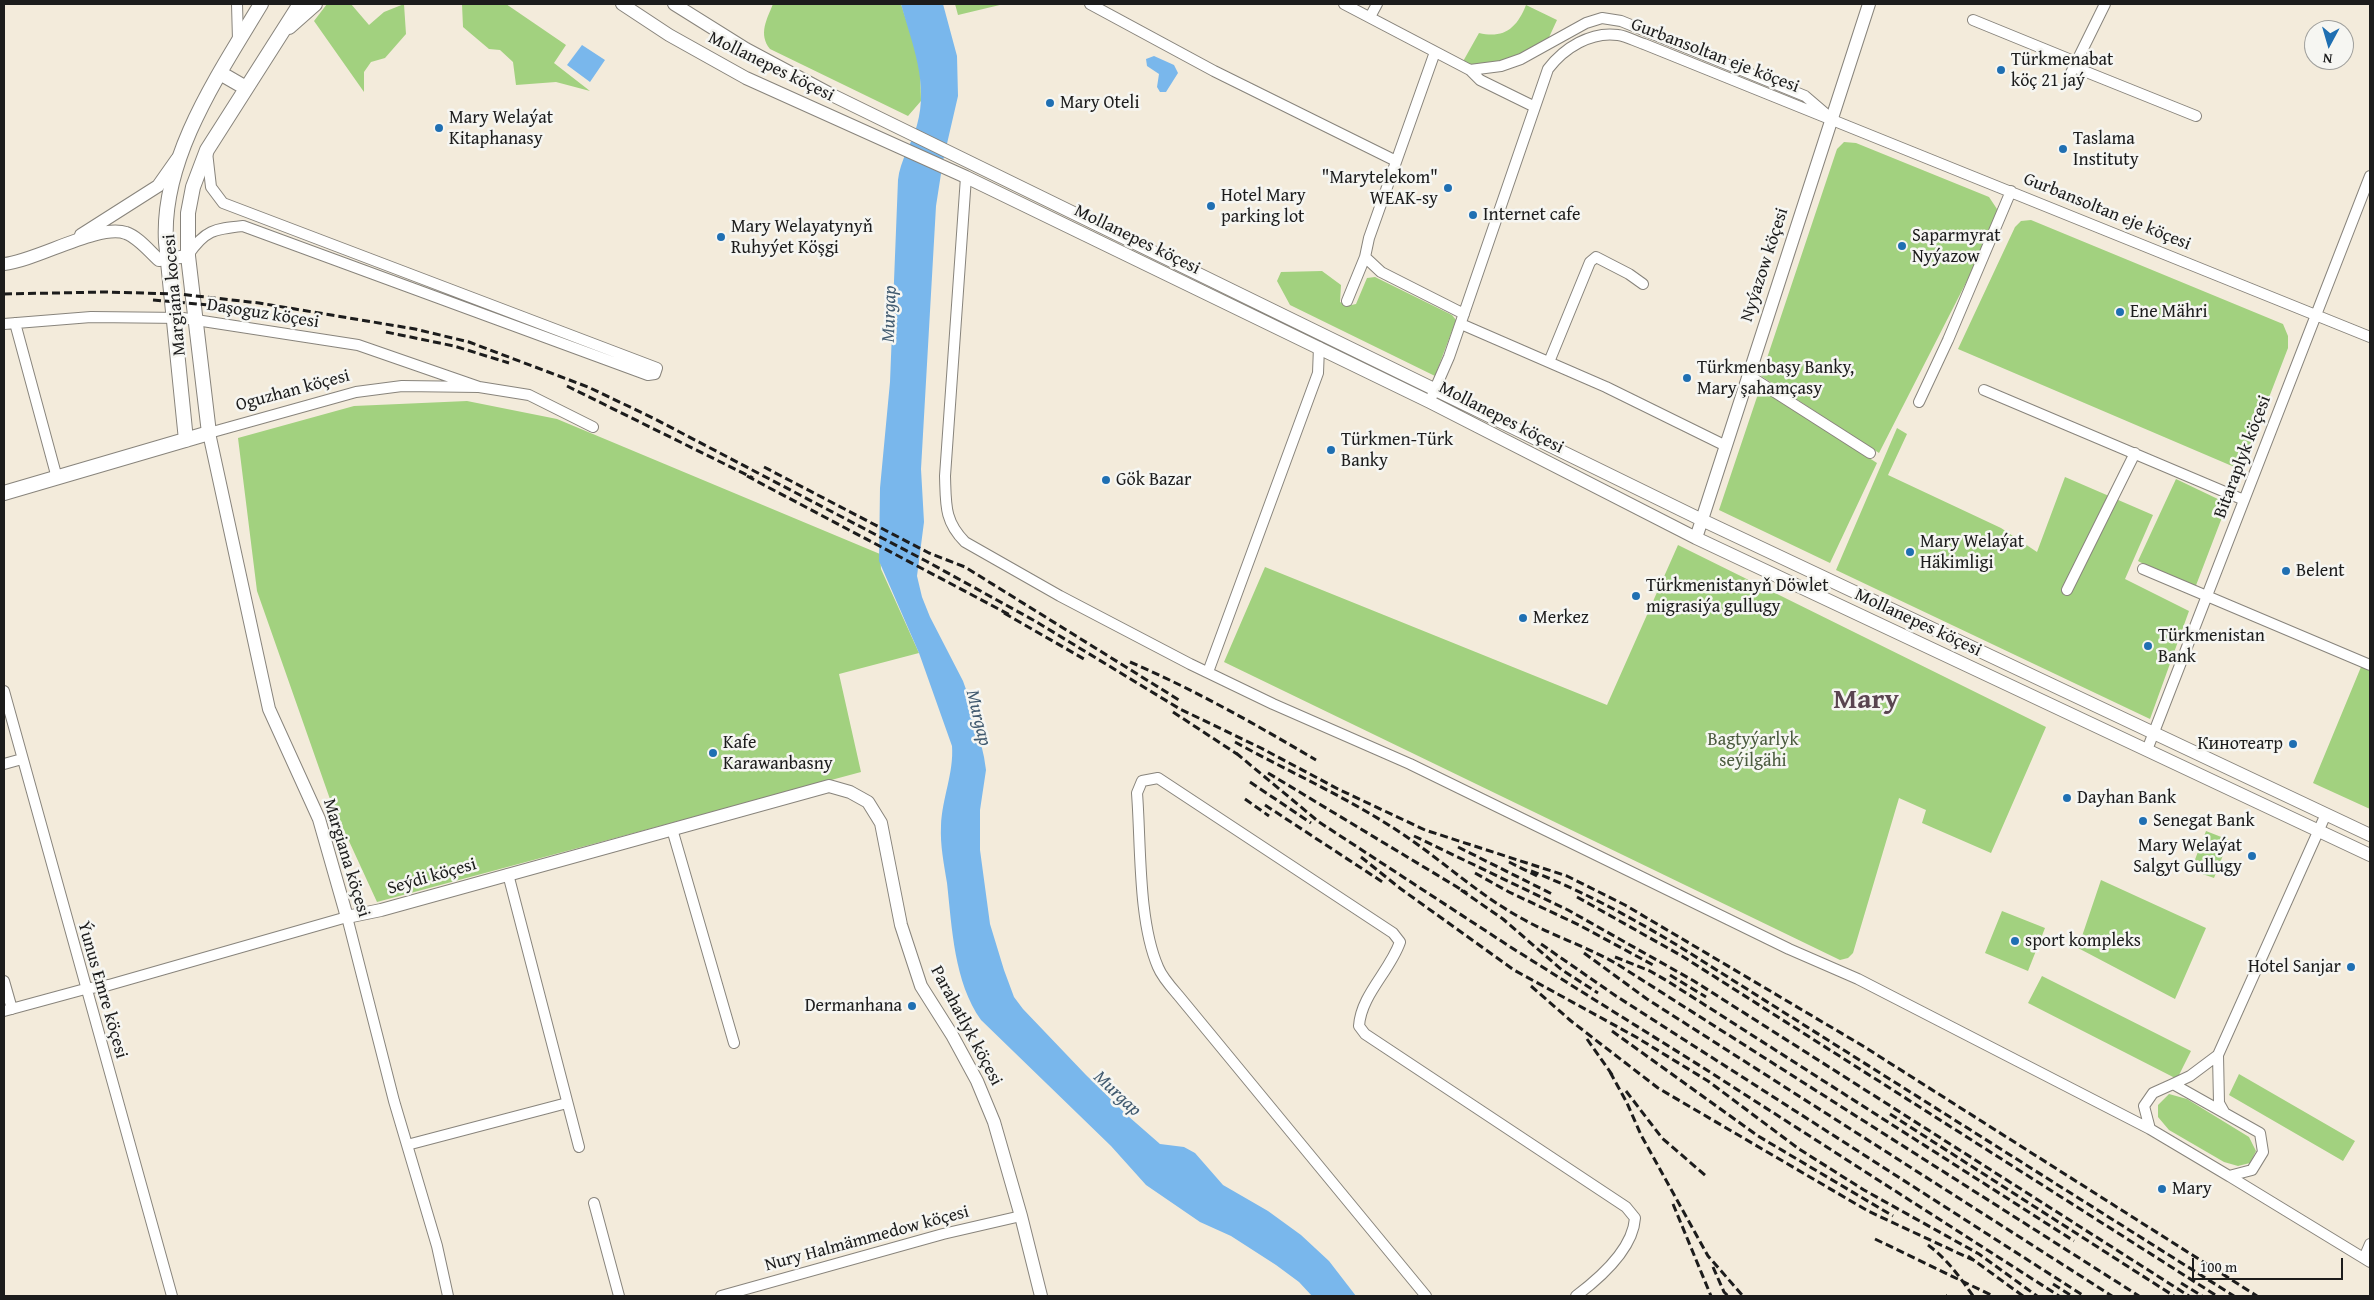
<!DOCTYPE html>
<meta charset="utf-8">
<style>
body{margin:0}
#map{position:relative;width:2374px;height:1300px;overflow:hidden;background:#f3ebdb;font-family:"Gentium Book Plus",serif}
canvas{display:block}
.frame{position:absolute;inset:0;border:5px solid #1c1c1c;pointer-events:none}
.north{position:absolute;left:2304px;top:20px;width:50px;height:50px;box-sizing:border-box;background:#f6f6f2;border:1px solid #9f9f9c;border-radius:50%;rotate:186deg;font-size:14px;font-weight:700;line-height:20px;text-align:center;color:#1c1c1c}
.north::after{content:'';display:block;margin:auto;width:18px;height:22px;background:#1f6fb2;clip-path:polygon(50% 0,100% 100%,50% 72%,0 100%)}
.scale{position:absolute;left:2192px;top:1258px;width:151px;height:22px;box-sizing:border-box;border:2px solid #1c1c1c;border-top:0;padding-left:6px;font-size:15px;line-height:18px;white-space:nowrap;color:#1c1c1c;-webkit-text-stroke:4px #f6f6f2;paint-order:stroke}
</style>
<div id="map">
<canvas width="2374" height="1300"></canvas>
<div class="frame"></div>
<div class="north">N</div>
<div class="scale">100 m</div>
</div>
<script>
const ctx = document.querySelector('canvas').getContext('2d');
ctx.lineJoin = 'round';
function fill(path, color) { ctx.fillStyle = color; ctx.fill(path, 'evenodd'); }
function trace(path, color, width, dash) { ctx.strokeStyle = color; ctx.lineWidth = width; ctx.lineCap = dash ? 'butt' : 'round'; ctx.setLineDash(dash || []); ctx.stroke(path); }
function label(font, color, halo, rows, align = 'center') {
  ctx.font = font + ' "Gentium Book Plus",serif'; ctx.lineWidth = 5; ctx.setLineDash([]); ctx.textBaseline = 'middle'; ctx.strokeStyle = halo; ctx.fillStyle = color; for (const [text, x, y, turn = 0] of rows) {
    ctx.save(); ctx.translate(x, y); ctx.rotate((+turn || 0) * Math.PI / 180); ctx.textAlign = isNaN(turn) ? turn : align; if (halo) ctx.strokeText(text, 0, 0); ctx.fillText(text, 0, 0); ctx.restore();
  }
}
fill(new Path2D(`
 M327,4H351L369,25L384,12L404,4L406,34L385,58L371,62L364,72V92L314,21Z
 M462,4H506L566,45L554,63L590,91L556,82L516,85L513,62L500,50L489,49L463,27Z
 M773,4H901L920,62L921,101L908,116L770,49C758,34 767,19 773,4Z
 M955,4H1004L958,15Z
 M1526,5L1557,20L1545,46L1501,66L1461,65L1479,33C1504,39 1517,28 1526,5Z
 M1844,142L1856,143L1989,197L1997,209L1999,218L1879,453L1761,376L1837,149Z
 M2031,220L2283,324L2288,336V348L2243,465L2239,469L1958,349L2015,227L2021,221Z
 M1322,271L1341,285L1340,302L1347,306L1356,304L1367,278L1375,277L1452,315L1456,320L1435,376L1290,305L1277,281L1281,272Z
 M1760,388L1877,463L1830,563L1719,510Z
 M467,401L557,419L880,554L881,569L919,653L839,674L861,772L377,902L331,802L257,591L238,438L354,406Z
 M1897,428L1907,434L1888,475L2001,528L2037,552L2065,477L2153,515L2125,579L2189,611L2150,719L1836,570Z
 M2176,479L2222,501L2226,507L2195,588H2189L2138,561Z
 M1678,545L2046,727L1991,853L1922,823L1926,810L1899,798L1853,953L1848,958L1840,960L1224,662L1265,567L1607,705Z
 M2361,667L2370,670V809L2313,783Z
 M2206,831L2229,840L2214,878L2191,870Z
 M2101,880L2206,928L2175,999L2078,948Z
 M2002,911L2045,928L2028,971L1985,953Z
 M2042,976L2191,1051L2177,1079L2028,1003Z
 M2239,1074L2355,1141L2343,1161L2229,1095Z
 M2169,1094L2187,1099L2249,1137L2256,1151L2250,1163L2238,1166L2224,1162L2169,1130L2158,1117V1105Z`), '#a2d17f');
fill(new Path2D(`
 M901,4H943L957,56L958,96L943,161L936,206L921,469L924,522L917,576L922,597L930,617L963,681L973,709L984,757L986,770L980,810V850L990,924L1004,970L1014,997L1023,1009L1086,1075L1128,1116L1160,1144L1184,1147L1195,1153L1223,1185L1268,1211L1301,1235L1329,1261L1356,1296H1312L1299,1282L1276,1265L1231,1236L1200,1222L1146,1185L1111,1146L981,1020C954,982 952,928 947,883C944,864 940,845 941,826C942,798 954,773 952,746L919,653L879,561L880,488L890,382L898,180C900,160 912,144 917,125C929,83 912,44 901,4Z
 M582,45L605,60L590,82L567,65Z
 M1154,56L1174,65L1178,73L1166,92H1160L1157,87L1159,74L1147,66L1146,59Z`), '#79b7ec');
const minor = new Path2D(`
 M237,4L238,40
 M1090,4L1214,71L1396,161
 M1344,4L1470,70L1480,80L1535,107
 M1370,17L1377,4
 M1973,20L2076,62
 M1435,52L1369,238L1365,257L1381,272L1464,314
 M2074,67L2196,116
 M1470,70L1501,66L1521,59L1586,23L1602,18L1621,21L1805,96L1826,114
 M2068,79L2105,4
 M966,177L945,476C946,504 944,521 965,542L1060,596L1190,664L1273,704L1410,764L1789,949L1858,979L2150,1129
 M188,255C205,230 214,229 243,226L648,375L655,374L657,368L223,203L211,187L207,152
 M1347,301L1365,257
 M15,323L57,478
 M4,324L91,317L183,318L358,345L479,387
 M1461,324L1606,387L1726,446
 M1549,362L1590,262L1596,257L1629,274L1643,284
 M1748,375L1870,453
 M1984,390L2244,500
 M1432,396L1449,357L1548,69C1564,48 1591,31 1618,35C1626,36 1635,41 1644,44L2370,337
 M1919,402L1948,340L2011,191
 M209,433L356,392L402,386L479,387L529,395L593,427
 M2143,569L2370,665
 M2067,590L2135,453
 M1208,672L1318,373L1319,347
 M4,691L172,1296
 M2147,750L2370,176
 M4,764L22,759
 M672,829L734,1043
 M508,874L579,1147
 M4,981L12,1009
 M4,1011L85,989L109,985L347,917L394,1101L437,1246L448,1296
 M2218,1055L2326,814
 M2173,1084L2260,1133L2263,1152L2252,1170L2229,1176L2150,1129L2144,1106L2153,1093Z
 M2173,1084L2190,1076L2218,1055L2219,1103L2224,1112
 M407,1145L567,1103
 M2229,1176L2370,1262
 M594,1203L619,1296
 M2364,1258L2370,1244
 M721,1296L943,1234L1021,1216
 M1426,1296L1178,995C1171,987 1162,977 1158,967C1138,921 1141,845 1137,793L1142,781L1158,778L1393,933L1400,942C1390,971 1361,995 1359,1026L1365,1034L1626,1207L1635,1218C1633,1249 1600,1278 1576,1296`);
const tertiary = new Path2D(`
 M622,4L669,35L746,78L966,177L1430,402L1696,538L2370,855
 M674,4L746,49L834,96L1702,520L2370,835
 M81,235L158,186L177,159
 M4,264C36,261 99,223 126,233C138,237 150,252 159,260L188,256
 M209,433L269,709L319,819L347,917L381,910L829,786L850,792L868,802L881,823L901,925L921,986L952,1035L977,1081L994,1122L1021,1216L1041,1296
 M1696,538L1869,4`);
const secondary = new Path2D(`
 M289,27L315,4
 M220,73L246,88
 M186,440L166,242C161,158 219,74 261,4
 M4,493L209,433L188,256V213L193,187L207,150L300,4`);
trace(minor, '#88847c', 12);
trace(tertiary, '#88847c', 14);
trace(secondary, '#88847c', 16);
trace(minor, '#fff', 10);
trace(tertiary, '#fff', 12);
trace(secondary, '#fff', 14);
trace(new Path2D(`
 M4,294L105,292L179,294L259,303L415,329L469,342L588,387L653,418L926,561L1035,621L1180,709L1261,748L1338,789L1425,830L1567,876L1625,905L1863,1046L2257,1296
 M153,300L220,306
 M386,332L454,346L509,363
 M567,386L753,478
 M764,467L929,553L965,567L1179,700
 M747,476L1010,615
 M1004,613L1084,659
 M1130,662C1195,690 1255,724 1316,760
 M1173,712L1240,756
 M1235,742C1291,773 1351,799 1404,835C1444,862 1479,895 1521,918C1552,936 1586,946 1617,964L2139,1296
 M1236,753L1319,822L1512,948L1702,1067L2059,1296
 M1268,773L1467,893
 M1250,782L1311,823
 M1245,799L1269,816
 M1265,805L1384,883
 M1414,836L1568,910L1694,981L2189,1296
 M1458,847L1552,894
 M1361,857L1401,889L1514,970L1636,1037L1708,1081L1799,1149L1864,1190L1979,1254L2037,1296
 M1509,862L1537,876
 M1531,871C1583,891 1630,917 1677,945L2234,1296
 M1475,873L1509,892L1579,925L1655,966
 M1461,890L1503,919L1562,970L1598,993
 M1577,897L1682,956L2217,1296
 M1541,944L1616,996L2084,1296
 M1584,953L1647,999L2112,1296
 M1615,957L1650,971L1669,982L2074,1241
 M1670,975L1706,997
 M1531,986L1571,1021L1658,1088L1868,1211L1973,1260
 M1612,1031L1758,1136L1893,1216
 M1587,1039L1613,1076
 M1610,1072L1627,1103L1641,1135L1708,1256L1743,1296
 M1626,1091L1662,1138L1706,1176
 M1890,1114L2174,1296
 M1673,1204L1711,1296
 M1875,1239L1993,1296
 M1928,1245C1947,1259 1960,1277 1973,1296
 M1968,1256L2023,1296
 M1713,1267L1724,1292L1728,1296
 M2181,1283L2202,1296
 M2053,1284L2072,1296
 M1946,1296H1947`), '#1c1c1c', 3, [8, 4]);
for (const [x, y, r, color] of [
 [2001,70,5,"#1f6fb2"],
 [1050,103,5,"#1f6fb2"],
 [439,128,5,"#1f6fb2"],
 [2063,149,5,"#1f6fb2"],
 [1448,188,5,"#1f6fb2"],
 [1211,206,5,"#1f6fb2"],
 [1473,215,5,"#1f6fb2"],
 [721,237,5,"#1f6fb2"],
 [1902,246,5,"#1f6fb2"],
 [2120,312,5,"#1f6fb2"],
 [1687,378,5,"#1f6fb2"],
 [1331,450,5,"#1f6fb2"],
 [1106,480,5,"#1f6fb2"],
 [1910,552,5,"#1f6fb2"],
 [2286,571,5,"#1f6fb2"],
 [1636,596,5,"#1f6fb2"],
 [1523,618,5,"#1f6fb2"],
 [2148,646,5,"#1f6fb2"],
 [2293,744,5,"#1f6fb2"],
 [713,753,5,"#1f6fb2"],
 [2067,798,5,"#1f6fb2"],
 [2143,821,5,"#1f6fb2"],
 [2252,856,5,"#1f6fb2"],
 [2015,941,5,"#1f6fb2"],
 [2351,967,5,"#1f6fb2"],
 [912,1006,5,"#1f6fb2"],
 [2162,1189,5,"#1f6fb2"]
]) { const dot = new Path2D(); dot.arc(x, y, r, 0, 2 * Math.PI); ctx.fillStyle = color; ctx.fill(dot); trace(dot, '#f6f6f2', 2); }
label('18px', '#1c1c1c', '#f6f6f2', [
 ["Gurbansoltan eje köçesi",1715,56,21],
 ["Mollanepes köçesi",771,67,26],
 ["Gurbansoltan eje köçesi",2107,212,22],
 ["Mollanepes köçesi",1137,240,26],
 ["Nyýazow köçesi",1765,265,-72],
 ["Margiana kocesi",175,295,-95],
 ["Daşoguz köçesi",263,314,9],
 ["Oguzhan köçesi",293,391,-15],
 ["Mollanepes köçesi",1501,418,27],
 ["Bitaraplyk köçesi",2243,457,-69],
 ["Mollanepes köçesi",1918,623,25],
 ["Margiana köçesi",346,858,73],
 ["Seýdi köçesi",432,877,-16],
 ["Ýunus Emre köçesi",102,990,74],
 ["Parahatlyk köçesi",966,1026,62],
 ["Nury Halmämmedow köçesi",867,1239,-15]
]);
label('18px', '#1c1c1c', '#f6f6f2', [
 ["Türkmenabat",2011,60],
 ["köç 21 jaý",2011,81],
 ["Mary Oteli",1060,103],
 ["Mary Welaýat",449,118],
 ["Kitaphanasy",449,139],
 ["Taslama",2073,139],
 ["Instituty",2073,160],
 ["\"Marytelekom\"",1438,178,"right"],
 ["WEAK-sy",1438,199,"right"],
 ["Hotel Mary",1221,196],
 ["parking lot",1221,217],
 ["Internet cafe",1483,215],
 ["Mary Welayatynyň",731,227],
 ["Ruhyýet Köşgi",731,248],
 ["Saparmyrat",1912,236],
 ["Nyýazow",1912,257],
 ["Ene Mähri",2130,312],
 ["Türkmenbaşy Banky,",1697,368],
 ["Mary şahamçasy",1697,389],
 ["Türkmen-Türk",1341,440],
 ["Banky",1341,461],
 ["Gök Bazar",1116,480],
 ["Mary Welaýat",1920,542],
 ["Häkimligi",1920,563],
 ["Belent",2296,571],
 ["Türkmenistanyň Döwlet",1646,586],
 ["migrasiýa gullugy",1646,607],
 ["Merkez",1533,618],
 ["Türkmenistan",2158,636],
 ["Bank",2158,657],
 ["Kafe",723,743],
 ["Karawanbasny",723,764],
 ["Кинотеатр",2283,744,"right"],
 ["Dayhan Bank",2077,798],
 ["Senegat Bank",2153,821],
 ["Mary Welaýat",2242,846,"right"],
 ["Salgyt Gullugy",2242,867,"right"],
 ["sport kompleks",2025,941],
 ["Hotel Sanjar",2341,967,"right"],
 ["Dermanhana",902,1006,"right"],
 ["Mary",2172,1189]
], 'left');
label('18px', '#4b5b3f', '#f6f6f2', [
 ["Bagtyýarlyk",1753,740],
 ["seýilgähi",1753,761]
]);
label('italic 19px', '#415a6f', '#f6f6f2', [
 ["Murgap",890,314,-88],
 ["Murgap",978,718,76],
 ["Murgap",1117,1094,43]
]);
label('bold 28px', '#5a4550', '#f6f6f2', [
 ["Mary",1866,701]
]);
</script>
